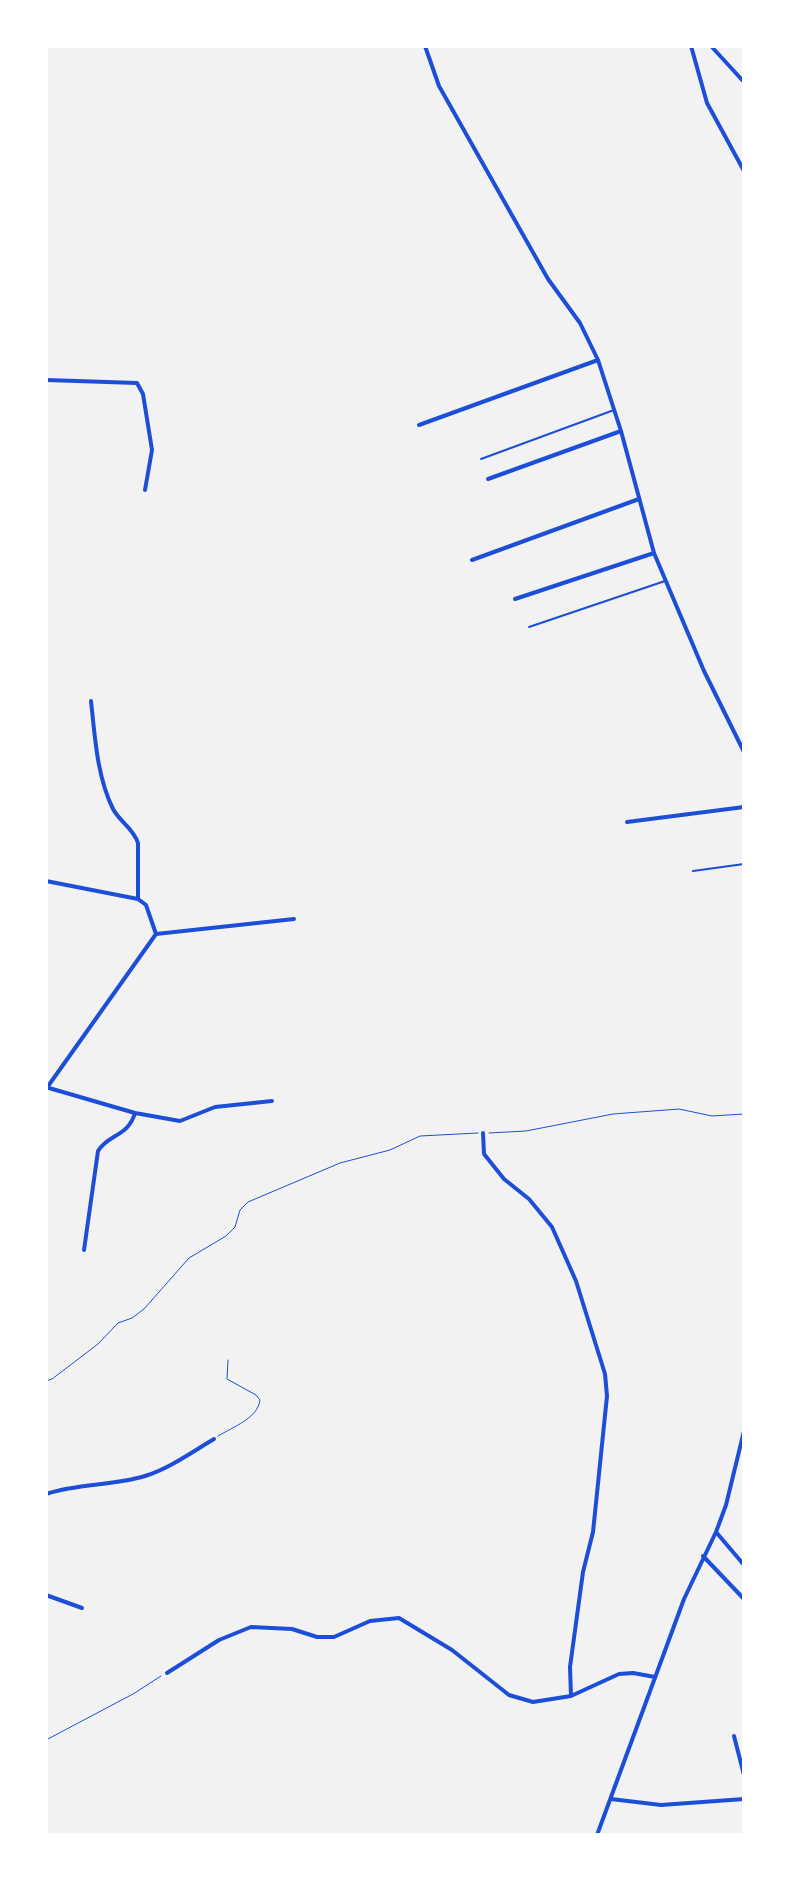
<!DOCTYPE html>
<style>
body{margin:0}
#map{position:relative;width:790px;height:1881px;overflow:hidden;background:#f2f2f2;font-family:"Alegreya Sans",sans-serif}
canvas{display:block}
.frame{position:absolute;inset:0;border:48px solid #fff;pointer-events:none}
</style>
<div id="map">
<canvas width="790" height="1881"></canvas>
<div class="frame"></div>
</div>
<script>
const ctx = document.querySelector('canvas').getContext('2d');
ctx.lineJoin = 'round';
function trace(path, color, width, dash) { ctx.strokeStyle = color; ctx.lineWidth = width; ctx.lineCap = dash ? 'butt' : 'round'; ctx.setLineDash(dash || []); ctx.stroke(path); }
trace(new Path2D(`
 M489,1133L526,1131L613,1114L679,1109L712,1116L744,1114
 M46,1381L52,1379L98,1344L118,1323L132,1318L144,1309L189,1258L226,1236L235,1227L240,1210L248,1202L340,1163L390,1150L420,1136L478,1133
 M218,1436C233,1427 258,1418 260,1400L256,1395L227,1379L228,1360
 M46,1740L133,1694L161,1676`), '#1d4ed8', 1);
trace(new Path2D(`
 M481,459L614,410
 M529,627L665,581
 M693,871L744,864`), '#1d4ed8', 2);
trace(new Path2D(`
 M425,46L439,86L548,279L580,323L598,360L621,431L654,553L704,671L744,752
 M691,46L707,103L744,171
 M711,46L744,82
 M46,380L137,383L143,394L152,450L145,490
 M419,425L598,360
 M488,479L621,431
 M472,560L639,499
 M515,599L654,553
 M91,701C95,737 97,777 113,809C120,822 134,829 138,843V899
 M627,822L744,807
 M46,881L138,899L146,905L156,934
 M156,934L294,919
 M49,1088L135,1113L180,1121L215,1107L272,1101
 M46,1089L156,934
 M483,1133L484,1154L504,1179L529,1199L552,1227L576,1281L605,1374L607,1396L593,1532L583,1572L570,1667L571,1696
 M84,1250L98,1151C108,1134 128,1137 135,1113
 M46,1494C78,1483 113,1486 145,1476C170,1468 192,1452 214,1439
 M716,1532L744,1565
 M703,1556L744,1599
 M46,1595L82,1608
 M167,1673L219,1640L251,1627L292,1629L317,1637H334L370,1621L399,1618L452,1650L509,1695L533,1702L571,1696L619,1674L633,1673L655,1677
 M734,1736L744,1775
 M611,1799L661,1805L744,1799
 M597,1835L684,1599L716,1532L726,1505L744,1431`), '#1d4ed8', 4);
</script>
